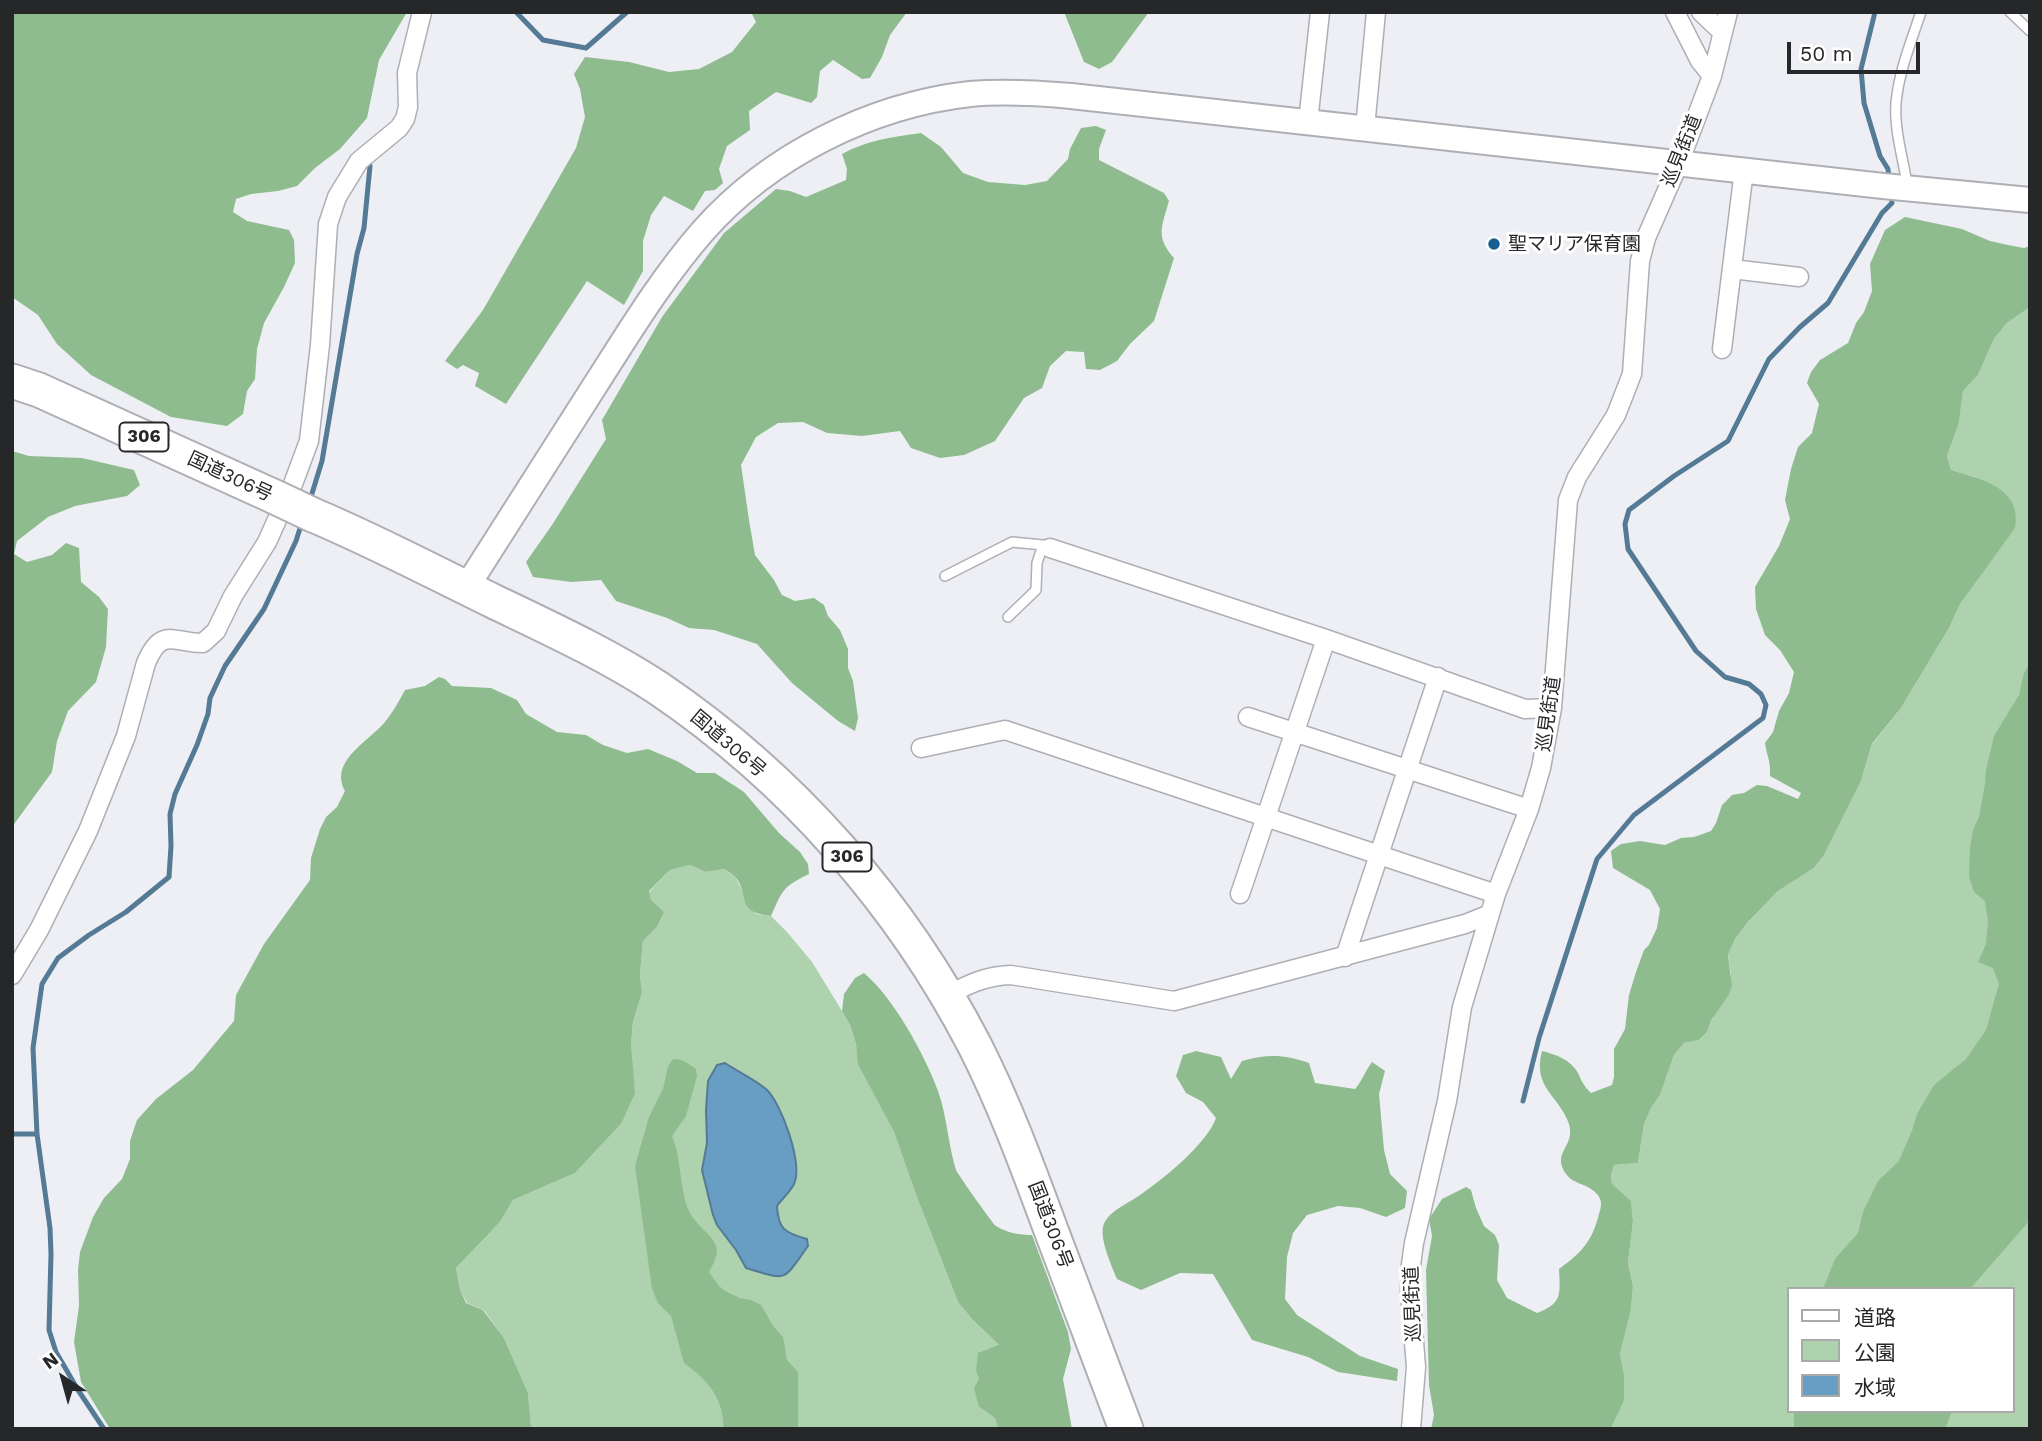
<!DOCTYPE html>
<meta charset="utf-8">
<style>
body{margin:0}
#map{position:relative;width:2042px;height:1441px;overflow:hidden;background:#eeeff4;font-family:"Work Sans","Noto Sans JP",sans-serif}
canvas{display:block}
.frame{position:absolute;inset:0;border:14px solid #262729;pointer-events:none}
.legend{position:absolute;left:1787px;top:1287px;width:228px;height:126px;box-sizing:border-box;background:#fff;border:2px solid #a8a9a9;margin:0;padding:9px 12px;list-style:none;font-size:21px;color:#262729}
.legend li{display:flex;align-items:center;gap:14px;height:35px}
.legend b{width:35px;border:2px solid #a8a9a9}
.north{position:absolute;left:28px;top:1343px;width:70px;height:70px;-webkit-text-stroke:5px #fff;paint-order:stroke;rotate:324deg;font-size:19px;font-weight:700;line-height:28px;text-align:center;color:#262729}
.north::after{content:'';display:block;margin:auto;width:24px;height:32px;background:#262729;clip-path:polygon(50% 0,100% 100%,50% 72%,0 100%)}
.scale{position:absolute;left:1787px;top:42px;width:133px;height:32px;box-sizing:border-box;border:4px solid #262729;border-top:0;padding-left:9px;font-size:21px;line-height:24px;white-space:nowrap;color:#262729;-webkit-text-stroke:5px #fff;paint-order:stroke}
</style>
<div id="map">
<canvas width="2042" height="1441"></canvas>
<div class="frame"></div>
<ul class="legend">
<li><b style="height:9px;background:#fff"></b>道路</li>
<li><b style="height:19px;background:#aed1ae"></b>公園</li>
<li><b style="height:19px;background:#689dc4"></b>水域</li>
</ul>
<div class="north">N</div>
<div class="scale">50 m</div>
</div>
<script>
const ctx = document.querySelector('canvas').getContext('2d');
ctx.lineJoin = 'round';
function fill(path, color) { ctx.fillStyle = color; ctx.fill(path, 'evenodd'); }
function trace(path, color, width, dash) { ctx.strokeStyle = color; ctx.lineWidth = width; ctx.lineCap = dash ? 'butt' : 'round'; ctx.setLineDash(dash || []); ctx.stroke(path); }
function label(font, color, halo, rows, align = 'center') {
  ctx.font = font + ' "Work Sans","Noto Sans JP",sans-serif'; ctx.lineWidth = 6; ctx.setLineDash([]); ctx.textBaseline = 'middle'; ctx.strokeStyle = halo; ctx.fillStyle = color; for (const [text, x, y, turn = 0] of rows) {
    ctx.save(); ctx.translate(x, y); ctx.rotate((+turn || 0) * Math.PI / 180); ctx.textAlign = isNaN(turn) ? turn : align; if (halo) ctx.strokeText(text, 0, 0); ctx.fillText(text, 0, 0); ctx.restore();
  }
}
fill(new Path2D(`
 M2030,307V1429H1611L1617,1416L1624,1374L1620,1354L1631,1310L1633,1286L1628,1263L1633,1221L1631,1201L1612,1185L1611,1175L1614,1165L1638,1163L1644,1124L1651,1108L1660,1095L1674,1055L1684,1043L1699,1040L1707,1032L1731,974L1728,955L1735,939L1747,923L1778,891L1814,868L1824,855L1861,781L1872,745L1901,708L1949,628L1960,604L1999,548L1975,477L1951,470L1947,456L1959,423L1963,391L1978,375L1994,339L2007,323ZM1788,1289H2012V1411H1788Z
 M690,865L706,872L724,869L735,877L756,914L771,916L787,932L812,962L842,1011L850,1025L856,1044L859,1064L894,1132L915,1192L958,1302L972,1319L1000,1346L976,1370L979,1379V1407L995,1418L998,1429H537L531,1426L528,1393L504,1338L484,1310L467,1303L460,1289L456,1268L500,1222L513,1200L575,1173L621,1124L632,1067L631,1044L633,1022L642,993L640,974L643,941L656,928L649,892L670,870Z`), '#aed1ae');
fill(new Path2D(`
 M12,12H407L379,60L367,118L340,149L315,168L297,186L278,191L251,194L236,199L233,212L247,221L289,230L294,240L295,263L284,287L264,323L257,349L255,379L247,391L243,414L227,426L171,417L91,375L57,344L38,315L12,297Z
 M751,12H907L890,35L882,57L870,78L862,79L833,60L820,71L817,97L811,103L776,92L749,111L750,130L727,146L719,169L723,183L715,190L705,191L693,211L664,196L651,215L643,241V271L624,305L587,281L506,404L475,386L479,373L463,365L457,369L445,361L483,310L576,148L585,117L580,89L574,74L585,57L629,62L669,72L699,69L732,52L756,22Z
 M1064,12H1149L1112,62L1099,69L1084,62Z
 M1096,126L1106,130L1099,149V160L1164,193L1169,201C1162,226 1155,237 1174,258L1154,321L1130,344L1117,361L1100,370L1086,369L1084,352L1066,351L1050,366L1042,388L1024,398L995,441L964,455L940,458L911,448L900,431L862,436L827,433L803,422L778,423L756,437L741,465L749,520L755,555L774,580L782,595L795,601L814,598L824,605L828,616L840,630L848,649V668L853,681L858,718L855,731L838,721L792,683L757,644L714,630L689,628L667,618L616,601L601,580L571,582L533,577L526,562L552,525L606,439L602,420L662,317L724,233L776,189L790,191L806,197L846,180L847,169L842,154C867,140 893,137 921,133L941,147L963,173L988,182L1025,185L1047,181L1068,159L1070,149L1081,128Z
 M1905,217L1962,229L1990,241L2008,245L2024,248L2030,246V307L2007,323L1994,339L1978,375L1963,391L1959,423L1947,456L1951,470C1981,479 2023,488 2015,528L1960,604L1949,628L1901,708L1872,744L1861,781L1824,855L1814,868L1778,891L1747,923L1735,939L1728,955L1732,986L1728,996L1712,1019L1707,1032L1699,1040L1684,1043L1674,1055L1660,1095L1651,1108L1644,1124L1638,1163L1614,1165L1611,1175L1612,1184L1631,1201L1633,1221L1628,1263L1633,1286L1631,1310L1620,1354L1624,1374V1400L1611,1429H1431L1434,1415L1429,1385L1426,1270L1432,1236L1429,1219L1442,1199L1466,1187L1471,1190L1476,1208L1484,1226L1495,1235L1499,1245L1497,1280L1507,1298L1537,1313C1563,1303 1560,1294 1559,1269C1581,1253 1592,1242 1599,1214C1601,1207 1603,1201 1597,1194C1587,1182 1571,1186 1563,1169C1555,1150 1575,1146 1569,1124C1559,1095 1532,1088 1542,1051C1555,1054 1571,1060 1578,1073C1582,1082 1584,1086 1591,1093L1612,1085L1614,1077V1049L1625,1029L1629,995L1636,972L1644,950L1649,945L1657,928L1660,909L1650,890L1613,868L1611,851L1621,844L1640,841L1665,845L1681,838L1694,837L1711,831L1716,823L1722,805L1732,795L1744,793L1757,785L1767,786L1798,799L1801,793L1770,776C1771,762 1767,756 1765,743L1773,732L1779,711L1789,693L1794,672L1780,650L1765,635L1756,609L1755,587L1779,546L1790,519L1785,500L1791,469L1798,447L1812,433L1819,404L1807,383L1811,372L1820,360L1848,343L1856,323L1864,312L1872,291L1870,264L1885,230Z
 M12,451L29,456L82,458L134,470L140,485L127,496L75,506L48,517L17,541L14,554L27,562L52,555L66,543L79,548L81,582L99,597L108,609L106,647L96,682L68,711L57,741L52,772L12,827Z
 M2030,663V1220L1970,1289H1823L1835,1259L1858,1233L1863,1212L1878,1181L1899,1161L1913,1128L1917,1114L1934,1085L1966,1059L1986,1030L1999,984L1993,968L1978,962L1986,944L1988,921L1985,901L1974,892L1969,877L1970,847L1973,830L1979,817L1985,784L1986,770L1994,736L2019,695L2024,673Z
 M439,677L445,679L452,686L491,688L517,700L526,714L557,732L586,735L603,745L627,753L648,749L677,761L697,773H715L744,792L779,833L800,852L808,864L809,874C782,887 783,890 771,916C733,912 752,894 734,876C731,873 727,871 724,869L706,872L690,865L670,870L649,891L651,900L664,912L656,928L643,941L640,974L642,993L633,1022L631,1044L635,1093L621,1124L575,1173L513,1200L500,1222L456,1268L460,1289L466,1303L483,1310L504,1338L528,1393L531,1426L537,1429H110L81,1382L74,1342L79,1306L78,1270L80,1252L93,1217L104,1198L122,1179L130,1159V1141L137,1120L156,1099L193,1070L234,1021L236,995L264,944L310,880L311,858L320,829L326,817L337,807L345,791C329,761 368,742 385,722C393,712 399,701 405,690L425,686Z
 M864,973C893,997 925,1055 938,1091C947,1116 948,1144 956,1170C957,1173 993,1224 996,1226C1007,1233 1020,1235 1032,1235L1068,1332L1071,1349L1063,1379L1072,1429H998L995,1418L979,1407L974,1388L979,1379L976,1371L978,1353L999,1345L972,1319L958,1302L915,1192L894,1132L858,1064L856,1044L850,1025L842,1011L844,994L855,978Z
 M1196,1051L1221,1057L1231,1079L1242,1061C1267,1054 1284,1054 1309,1063L1315,1083L1355,1089C1362,1081 1365,1071 1372,1062L1385,1071L1379,1094L1384,1150L1390,1174L1407,1191L1405,1208L1386,1217L1360,1208L1338,1206L1307,1215L1293,1233L1287,1257L1285,1299L1297,1315L1360,1356L1398,1369L1397,1381L1338,1372L1308,1357L1252,1340L1213,1274L1180,1273L1141,1290L1117,1279C1112,1267 1100,1240 1103,1227C1106,1212 1129,1203 1140,1195C1163,1179 1206,1145 1216,1118L1203,1102L1186,1093L1176,1076L1183,1055Z
 M673,1059C682,1059 688,1063 696,1069L697,1076L686,1116L672,1136C682,1160 679,1188 689,1211C696,1226 712,1234 716,1246C719,1255 713,1264 709,1272L719,1286L725,1291L740,1298L751,1300L761,1305L773,1326L783,1337L787,1360L798,1372V1429H724C723,1422 723,1413 720,1406C715,1388 698,1373 684,1363L671,1316L658,1303L652,1289L635,1166L649,1117L663,1089L668,1066Z
 M1794,1411H1952L1945,1429H1794Z`), '#8ebc8f');
const water = new Path2D(`
 M725,1063C737,1071 754,1079 766,1089C782,1104 803,1164 794,1184C790,1192 782,1199 777,1206C778,1229 785,1233 807,1239L808,1246C782,1282 789,1281 746,1268L736,1250L717,1225L713,1215L702,1170L707,1143L706,1110L708,1081L717,1065Z`);
fill(water, '#689dc4');
trace(water, '#547a96', 2);
trace(new Path2D(`
 M516,12L543,40L586,48L627,12
 M1875,12L1861,69L1864,103L1880,156L1888,169L1889,179
 M310,500L322,461L357,254L364,228L370,166
 M1523,1101L1539,1038L1597,859L1634,815L1763,718L1766,705L1761,694L1749,684L1725,677L1696,651L1628,549L1625,524L1629,510L1674,476L1728,441L1769,359L1800,327L1828,303L1882,213L1892,203L1891,192
 M12,1134H37
 M104,1429L78,1390L56,1352L49,1330L51,1254L50,1228L37,1134L33,1048L42,984L58,958L89,935L126,912L169,877L171,846L170,814L175,794L197,745L208,714L210,698L225,666L264,609L296,541L302,522`), '#547a96', 5);
const lane = new Path2D(`
 M2010,12L2030,31
 M1907,184C1903,158 1894,129 1896,103C1899,71 1911,42 1921,12
 M945,576L1012,542L1043,545L1050,548
 M1008,617L1036,590L1037,563L1043,545`);
const street = new Path2D(`
 M1675,12L1700,61L1712,76
 M1701,12L1723,33
 M1308,122L1320,12
 M1365,128L1376,12
 M1732,269L1799,277
 M1722,349L1744,170
 M1050,548L1326,639L1525,709L1552,708
 M1248,717L1529,809
 M921,748L1005,730L1496,894
 M1240,894L1326,639
 M1345,957L1438,677
 M12,975L39,930L88,831L126,736L146,663C162,626 173,643 203,643L216,631L233,596L267,542L293,484L309,441L320,345L328,224L337,197L359,161L399,128L405,119L408,107L407,73L422,12
 M946,996C969,984 985,976 1011,975L1174,1001L1465,924L1490,914
 M1411,1429L1416,1367L1410,1292L1411,1265L1414,1243L1447,1101L1462,1007L1496,894L1529,809L1541,768L1552,708L1568,500L1577,477L1616,415L1632,374L1640,261L1646,238L1679,163L1712,76L1728,12`);
const secondary = new Path2D(`
 M466,588C508,521 551,454 594,387C628,334 661,279 703,231C769,156 871,105 970,94C1003,91 1037,93 1071,96L1883,186L2030,200`);
const highway = new Path2D(`
 M12,381L39,390L275,497
 M313,515C375,541 433,572 493,601C549,628 606,654 658,688C791,778 901,903 975,1046C1005,1105 1028,1168 1051,1230C1076,1296 1101,1362 1126,1429`);
trace(lane, '#aeafb5', 12);
trace(street, '#aeafb5', 21);
trace(secondary, '#aeafb5', 28);
trace(highway, '#aeafb5', 37);
trace(lane, '#fff', 9);
trace(street, '#fff', 18);
trace(secondary, '#fff', 24);
trace(highway, '#fff', 33);
const highwayBridge = new Path2D(`
 M275,497L313,515`);
trace(highwayBridge, '#aeafb5', 37, []);
trace(highwayBridge, '#fff', 33);
for (const [x, y, r, color] of [
 [1494,244,7,"#175f93"]
]) { const dot = new Path2D(); dot.arc(x, y, r, 0, 2 * Math.PI); ctx.fillStyle = color; ctx.fill(dot); trace(dot, '#fff', 2.5); }
for (const [x, y, w] of [
 [144,437,49],
 [847,857,49]
]) { const box = new Path2D(); box.roundRect(x - w / 2, y - 14.5, w, 29, 5); ctx.fillStyle = '#fff'; ctx.fill(box); trace(box, '#262729', 2); }
label('bold 18px', '#262729', null, [
 ["306",144,437],
 ["306",847,857]
]);
label('19px', '#262729', '#fff', [
 ["巡見街道",1682,151,-68],
 ["国道306号",230,477,25],
 ["巡見街道",1549,714,-82],
 ["国道306号",728,744,40],
 ["国道306号",1050,1225,69],
 ["巡見街道",1413,1304,-92]
]);
label('19px', '#262729', '#fff', [
 ["聖マリア保育園",1508,244]
], 'left');
</script>
